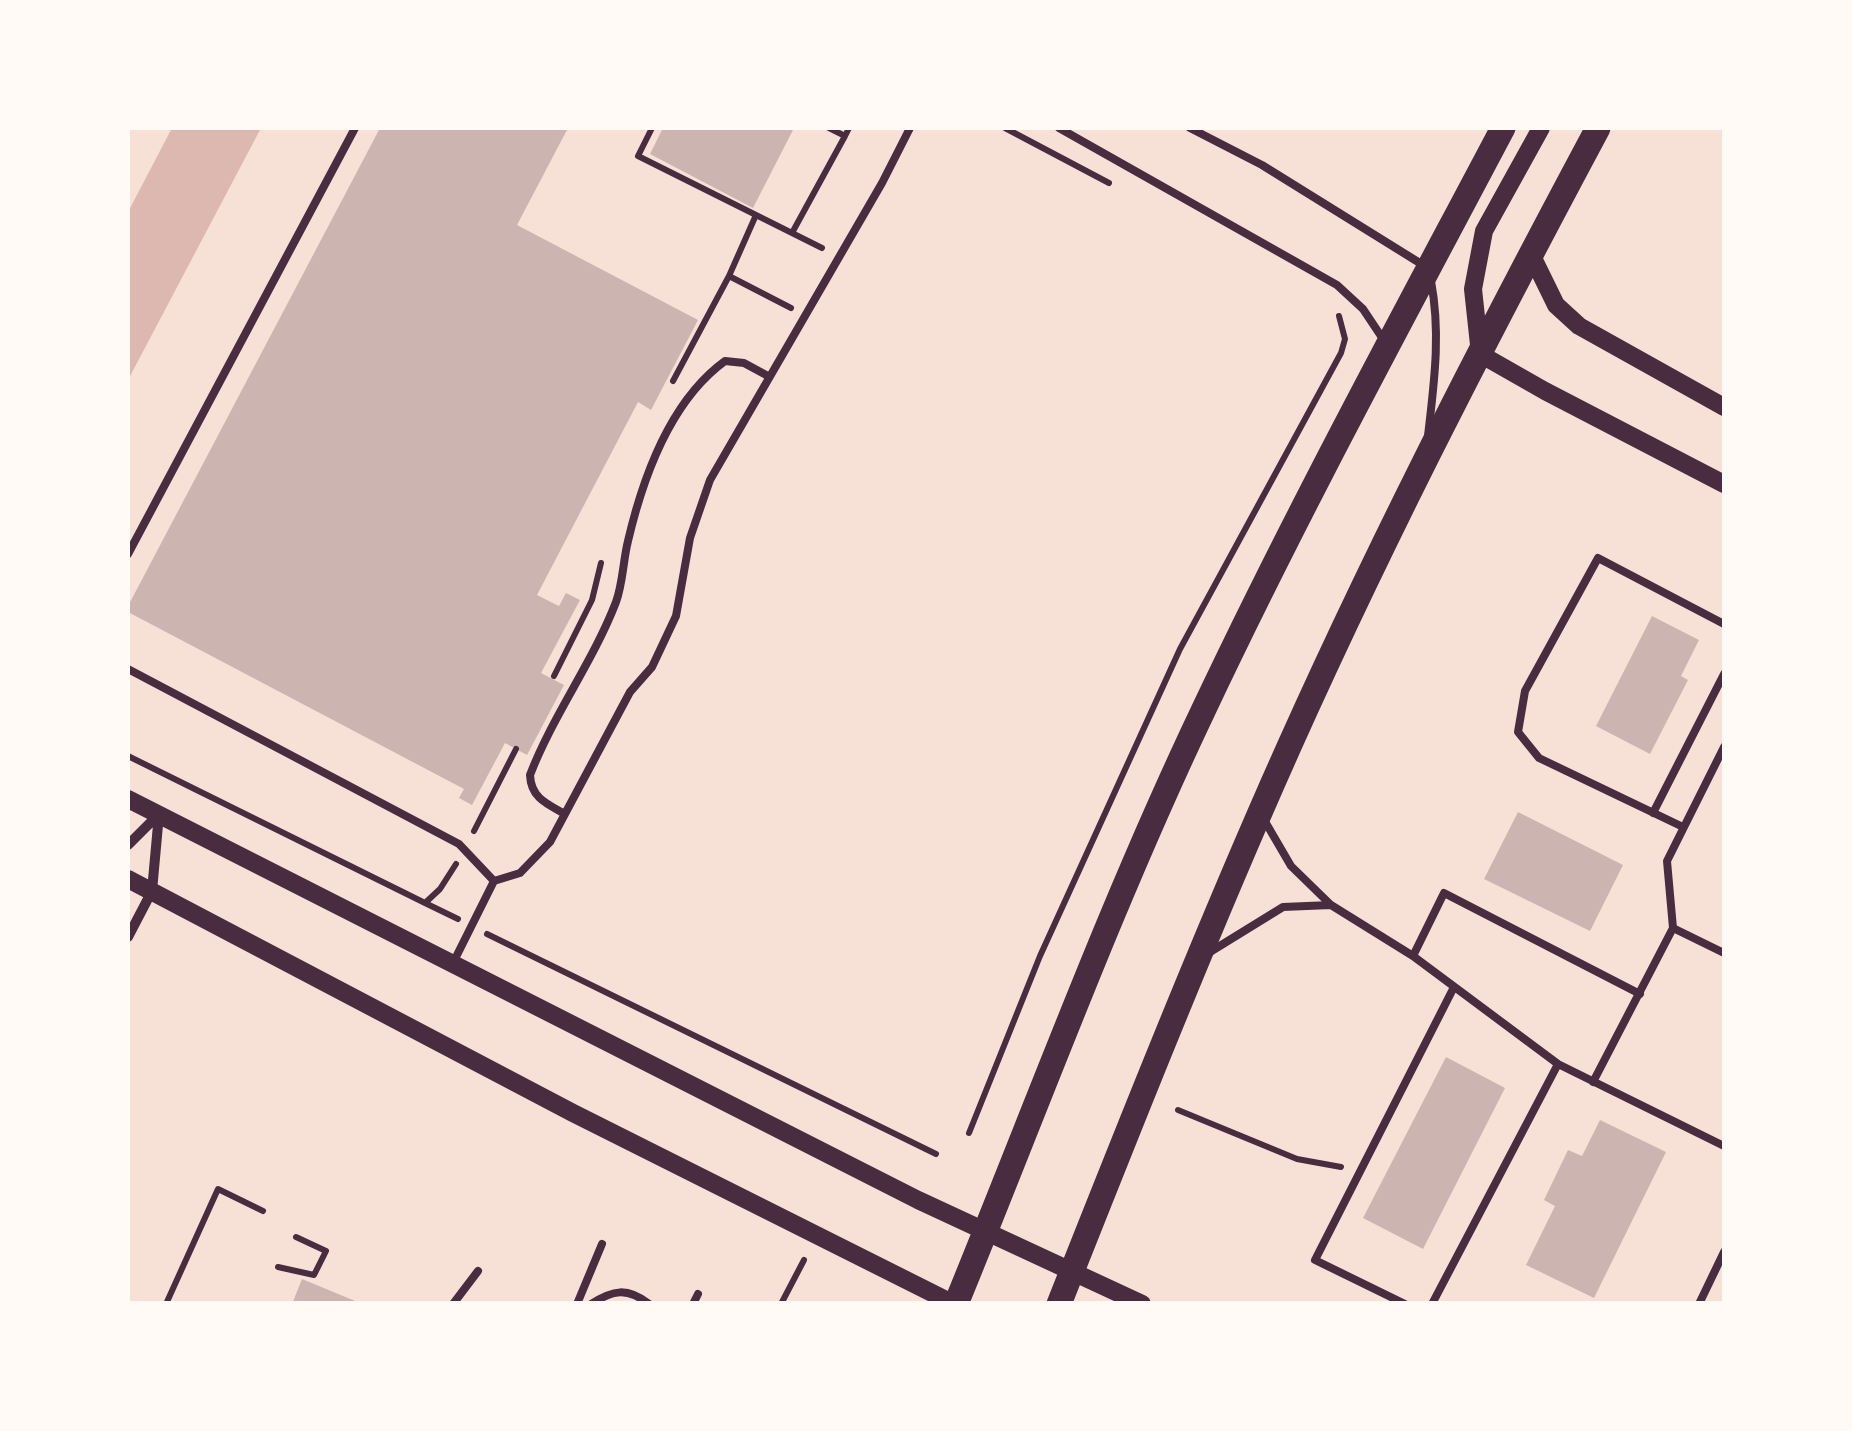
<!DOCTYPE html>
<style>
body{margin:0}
#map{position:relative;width:1852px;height:1431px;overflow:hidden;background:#f7e1d7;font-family:"Archivo Narrow",sans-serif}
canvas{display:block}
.frame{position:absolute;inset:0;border:130px solid #fffaf5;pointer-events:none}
</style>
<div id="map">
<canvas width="1852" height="1431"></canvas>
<div class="frame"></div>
</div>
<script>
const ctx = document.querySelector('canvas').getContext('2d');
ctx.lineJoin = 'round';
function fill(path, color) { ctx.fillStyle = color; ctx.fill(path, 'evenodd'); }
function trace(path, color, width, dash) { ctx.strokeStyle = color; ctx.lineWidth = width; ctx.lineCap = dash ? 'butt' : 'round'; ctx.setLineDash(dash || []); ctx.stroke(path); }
fill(new Path2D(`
 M172,128H261L128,380V212Z`), '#dcb8b0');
fill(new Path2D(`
 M380,128H568L517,225L698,320L651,410L638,402L537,595L559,606L566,593L580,600L541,673L564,685L527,755L505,743L472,805L459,798L464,789L128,612V606Z
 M663,128H794L753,208L650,154Z
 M1652,616L1699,640L1681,676L1688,680L1650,754L1596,726Z
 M1518,812L1623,865L1590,931L1484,879Z
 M1446,1057L1505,1088L1423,1249L1363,1218Z
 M1600,1120L1666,1152L1594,1298L1526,1265L1555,1206L1544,1200L1568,1150L1582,1156Z
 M302,1279L360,1303V1304H292Z`), '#ccb4b1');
trace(new Path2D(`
 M652,128L638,156L792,233
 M829,128L845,136L849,128
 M1005,128L1109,183
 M756,215L729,276L791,308
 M822,248L792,233L845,136
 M673,381L729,276
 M554,676L592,600L601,563
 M128,756L425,903
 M474,831L516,749
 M456,864L440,889L425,903L458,919
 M487,934L936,1154
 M1178,1110L1297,1159L1341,1167
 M969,1133L1040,956L1180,649L1341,353L1345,339L1339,316
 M278,1267L314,1275L326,1251L296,1237
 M166,1304L218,1189L263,1211
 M781,1304L804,1260`), '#4a2c40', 6);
trace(new Path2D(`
 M1059,128L1337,285L1363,309L1383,339
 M1190,128L1262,165L1423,265
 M1428,436C1434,383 1441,334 1431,281
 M128,554L355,128
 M128,669L459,844L494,881
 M1724,747L1667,861L1673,928L1724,953
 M1653,813L1724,674
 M565,814C547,804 531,798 530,775C553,715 593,662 616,602C623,583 623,561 628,541C643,477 670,401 725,361L744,363L768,376
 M1683,827L1539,758L1518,732L1525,691L1598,558L1724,624
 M1331,905L1413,956L1558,1064L1724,1146
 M1210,952L1283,907L1331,905L1291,866L1263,818
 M1413,956L1444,893L1640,994
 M454,961L494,881L520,873L550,842L630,692L652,667L676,616L690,538L710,480L882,183L910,128
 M1593,1082L1673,928
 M453,1304L478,1271
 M577,1304L602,1244
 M591,1304C613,1290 627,1287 649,1304
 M693,1304L698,1294
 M1405,1304L1315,1260L1454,987
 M1432,1304L1558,1064
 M1699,1304L1724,1252`), '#4a2c40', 8);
trace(new Path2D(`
 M128,845L158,815
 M128,937L152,891L159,814`), '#4a2c40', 10);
trace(new Path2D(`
 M1541,128L1484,231L1473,289L1480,354L1545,391L1724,484
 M1531,254L1556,305L1579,326L1724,407
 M128,799L918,1200L1142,1304
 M128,879L573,1113L954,1304`), '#4a2c40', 18);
trace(new Path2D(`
 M956,1304C1037,1106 1111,904 1203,711C1296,514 1401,321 1503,128
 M1059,1304C1128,1130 1197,956 1272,785C1370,562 1483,343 1598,128`), '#4a2c40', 25);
</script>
